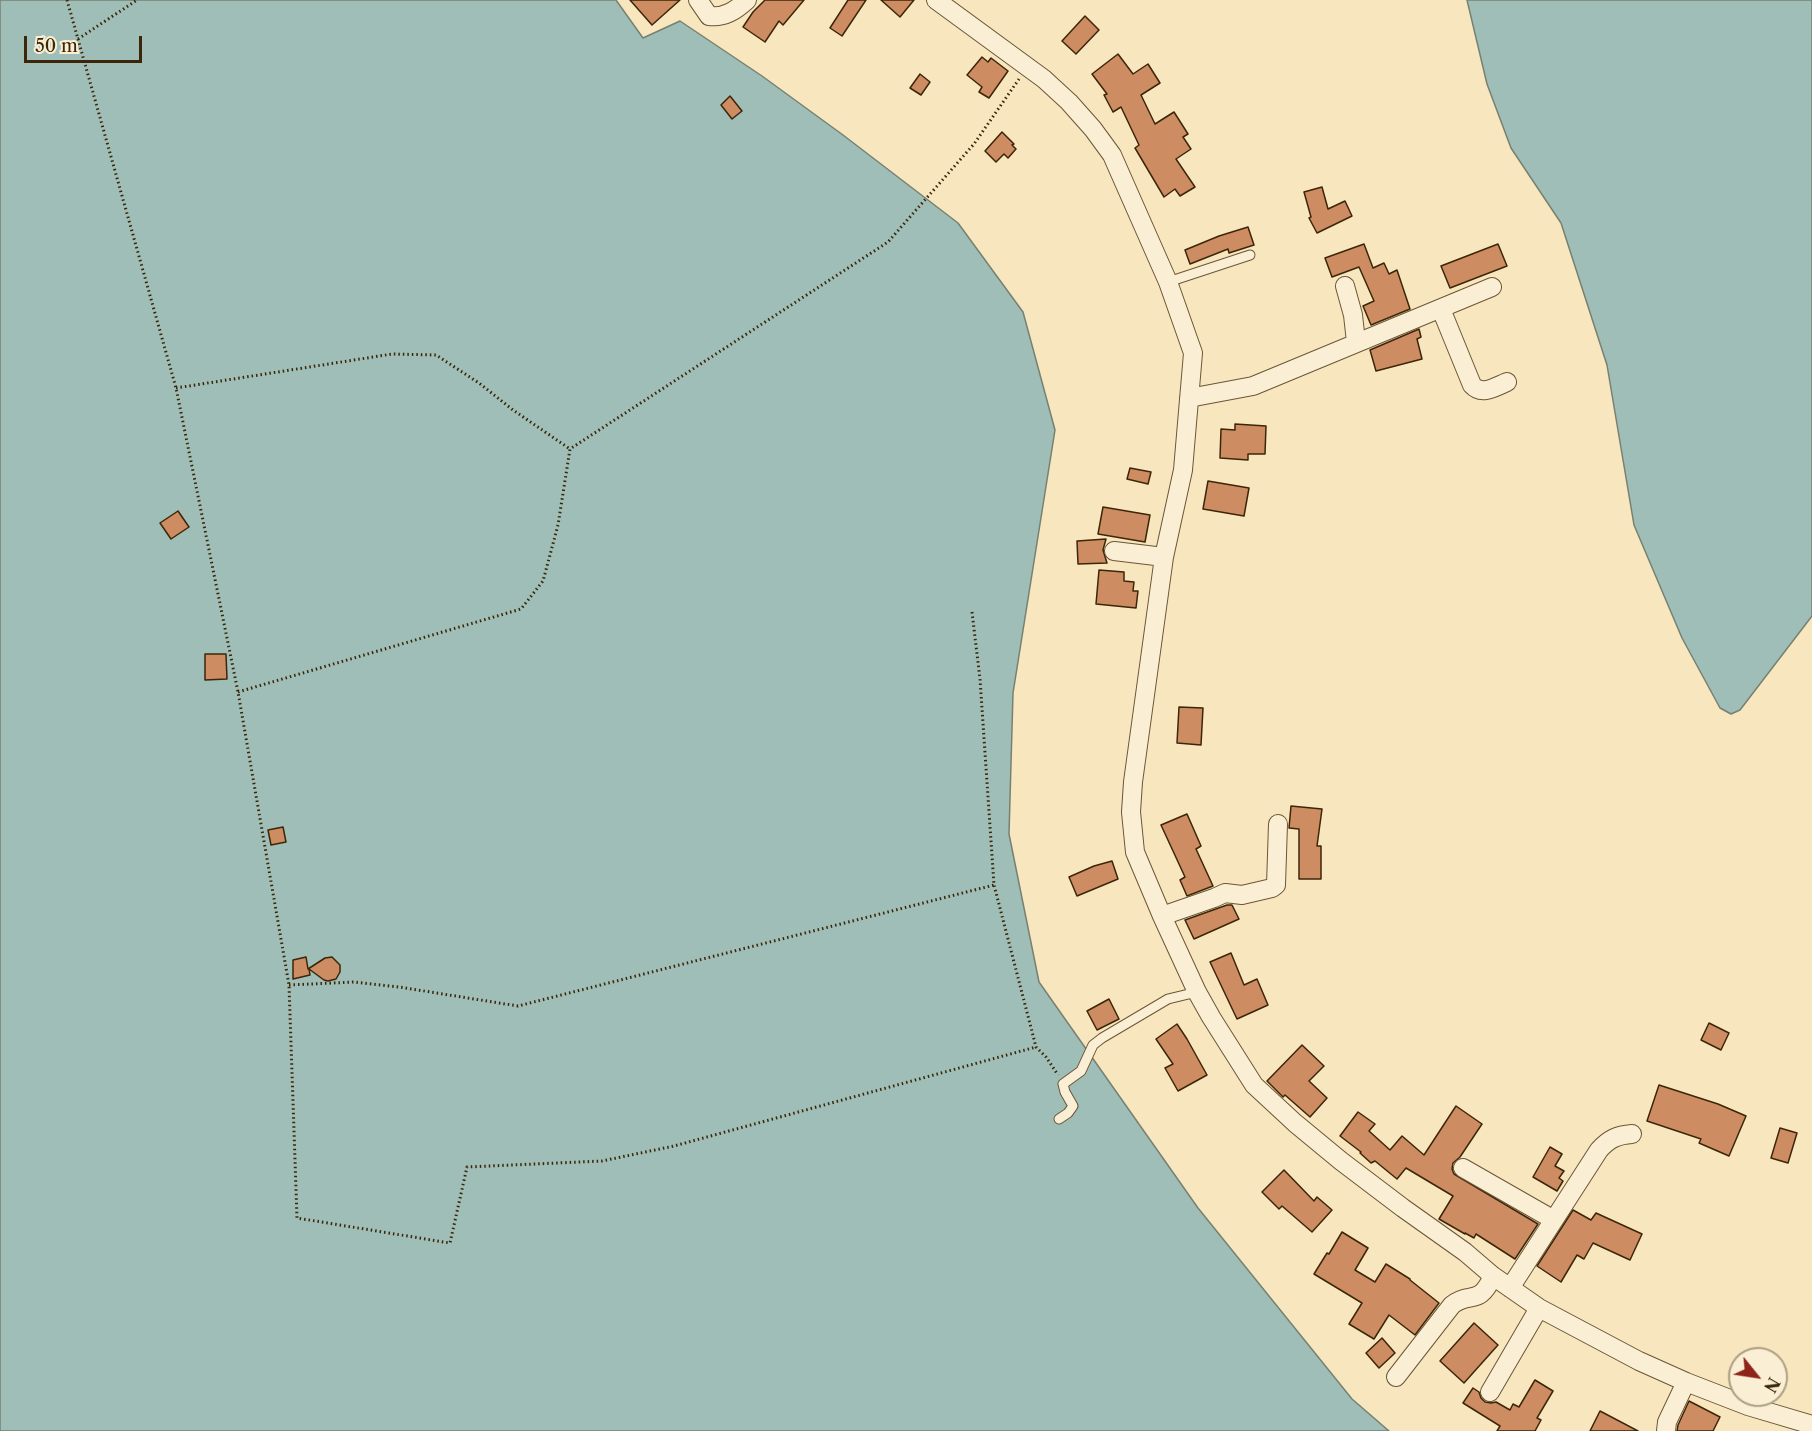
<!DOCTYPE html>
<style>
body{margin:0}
#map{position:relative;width:1812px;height:1431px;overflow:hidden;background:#f8e6be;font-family:"Libre Caslon Text",serif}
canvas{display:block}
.north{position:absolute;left:1728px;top:1347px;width:60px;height:60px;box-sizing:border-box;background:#faefd5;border:2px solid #ae9f83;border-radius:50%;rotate:120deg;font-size:16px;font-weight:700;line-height:24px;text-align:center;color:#3c2609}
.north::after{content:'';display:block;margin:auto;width:21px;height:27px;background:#8f2418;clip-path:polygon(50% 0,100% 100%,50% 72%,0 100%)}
.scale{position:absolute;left:24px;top:36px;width:118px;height:27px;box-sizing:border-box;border:3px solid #3c2609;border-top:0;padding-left:8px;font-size:18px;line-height:21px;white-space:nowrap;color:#3c2609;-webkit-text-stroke:4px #faefd5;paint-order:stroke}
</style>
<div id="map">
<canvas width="1812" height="1431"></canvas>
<div class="north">N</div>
<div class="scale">50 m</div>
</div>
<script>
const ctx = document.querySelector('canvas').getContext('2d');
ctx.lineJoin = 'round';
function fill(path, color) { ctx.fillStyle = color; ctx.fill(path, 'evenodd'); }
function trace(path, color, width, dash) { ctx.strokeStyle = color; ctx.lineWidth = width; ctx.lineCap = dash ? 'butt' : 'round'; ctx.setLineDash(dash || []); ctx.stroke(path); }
const water = new Path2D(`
 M0,0H616L643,38L680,21L762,76L843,135L958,223L1023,312L1055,430L1013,693L1009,834L1039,982L1198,1208L1352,1399L1389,1431H0Z
 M1467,0H1812V616L1740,710L1731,714L1720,708L1682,638L1634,525L1607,365L1561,223L1511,148L1487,84Z`);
fill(water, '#9fbeb7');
trace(water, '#778171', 1.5);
const building = new Path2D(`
 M630,0H680L652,25Z
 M765,0H804L783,25L779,21L765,42L743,27L753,12Z
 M848,0H866L842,36L830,28Z
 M881,0H914L900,17Z
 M1085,16L1099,30L1076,54L1062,41Z
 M1118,54L1133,74L1148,64L1160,83L1141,95L1155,124L1174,112L1188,134L1183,137L1191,149L1176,159L1195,187L1180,196L1175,189L1164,197L1135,148L1139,145L1121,107L1113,112L1104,95L1107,94L1092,74Z
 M982,57L988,62L991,58L1008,71L989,98L979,92L982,87L967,75Z
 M920,74L930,82L921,95L910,88Z
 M730,96L742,111L732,119L721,105Z
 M1002,132L1014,144L1012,145L1016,149L1008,158L1004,154L996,162L985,151Z
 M1322,187L1328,209L1345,201L1352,216L1317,233L1309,218L1311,217L1304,192Z
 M1248,227L1254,245L1229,253L1228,249L1190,264L1185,250L1219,236Z
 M1364,244L1373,268L1384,263L1389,274L1397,270L1410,309L1371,325L1363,306L1374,301L1359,267L1332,277L1325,258Z
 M1498,244L1507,266L1450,288L1441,266Z
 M1419,329L1421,337L1417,339L1422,359L1376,371L1370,350Z
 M1235,424L1266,426L1265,454H1248V460L1220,458L1221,429L1235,430Z
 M1130,468L1151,472L1148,484L1127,479Z
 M1208,481L1249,488L1244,516L1203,509Z
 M1103,507L1150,515L1145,542L1098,534Z
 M178,511L189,527L171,539L160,523Z
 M1106,539L1103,550L1107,563L1078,564L1077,541Z
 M1099,570L1124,572V581L1134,582L1133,591H1138L1136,608L1096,604Z
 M205,654H226L227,679L205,680Z
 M1179,707L1203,708L1201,745L1177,743Z
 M1291,806L1322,809L1317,846H1321V879H1299V829L1289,828Z
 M1187,814L1201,846L1196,849L1213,886L1187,896L1180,880L1185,877L1161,825Z
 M283,827L286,842L271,845L268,830Z
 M1112,861L1118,879L1077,896L1069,877L1094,866Z
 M1227,905H1232L1239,919L1194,939L1185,920Z
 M1231,953L1244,985L1257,979L1268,1005L1237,1019L1210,962Z
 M306,957L308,969L325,958L332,957L340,965V972L336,979L328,981L324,980L309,969L310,975L293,979V960Z
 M1109,999L1119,1019L1097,1030L1087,1011Z
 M1709,1023L1729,1033L1721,1050L1701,1040Z
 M1177,1024L1187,1039L1207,1075L1178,1091L1165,1068L1173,1064L1156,1039Z
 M1302,1045L1324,1066L1309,1081L1327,1098L1310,1117L1285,1095L1283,1097L1267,1081Z
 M1659,1085L1718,1104L1746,1116L1729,1156L1699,1143L1701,1139L1647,1121Z
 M1456,1106L1482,1124L1460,1157L1453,1163L1452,1169L1454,1174L1538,1224L1515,1259L1476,1234L1474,1238L1465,1233V1234L1439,1219L1453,1196L1406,1168L1397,1179L1375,1161L1371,1163L1360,1153L1361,1152L1340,1136L1358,1112L1375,1124L1369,1131L1390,1150L1402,1136L1424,1155Z
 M1780,1128L1797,1133L1788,1163L1771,1158Z
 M1550,1147L1562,1154L1555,1166L1564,1171L1559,1178L1563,1181L1557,1191L1533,1177Z
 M1284,1170L1314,1201L1317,1197L1332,1210L1312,1232L1282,1206L1279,1209L1262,1192Z
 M1573,1210L1591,1220L1596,1213L1642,1234L1630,1260L1593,1243L1584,1259L1577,1255L1561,1282L1537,1266Z
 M1342,1232L1368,1248L1355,1270L1375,1282L1386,1264L1410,1279V1280L1439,1303L1415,1335L1389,1315L1374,1339L1349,1324L1362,1303L1314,1274L1327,1253L1329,1254Z
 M1474,1323L1498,1345L1464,1383L1440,1361Z
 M1382,1338L1395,1353L1379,1368L1366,1353Z
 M1535,1380L1553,1391L1537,1418L1541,1420L1535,1431H1497L1500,1426L1463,1403L1473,1388L1479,1392L1481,1398L1485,1402L1491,1403L1496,1402L1510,1410L1513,1404L1519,1407Z
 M1689,1401L1720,1417L1713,1431H1677L1678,1425Z
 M1600,1411L1638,1431H1590Z`);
fill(building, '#cd8c61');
trace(building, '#3c2609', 1.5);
const lane = new Path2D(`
 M1168,282L1250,255
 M1059,1119L1068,1113L1073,1106L1065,1092L1063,1084L1081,1071L1093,1045L1102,1038L1168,999L1197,992`);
const street = new Path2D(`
 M698,0L709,16C725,18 736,10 747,0
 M936,0L1044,79L1069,102L1093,129L1112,155L1168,282L1193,353L1183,470L1164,557L1133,782L1131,812L1135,852L1162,916L1197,992L1211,1017L1254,1085L1295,1123L1341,1161L1403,1208L1465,1252L1493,1276L1539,1308L1639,1361L1686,1382L1748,1406L1812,1425
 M1345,286L1353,315L1356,342
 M1441,309L1472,385C1482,396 1495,387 1507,382
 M1189,398L1253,386L1492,287
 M1114,551L1164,557
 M1162,916L1214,898L1225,893L1242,895L1272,888L1276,885L1278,824
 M1463,1168L1554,1220
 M1510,1288L1599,1150C1609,1139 1617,1135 1632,1134
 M1396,1377L1452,1305C1471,1290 1478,1308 1493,1276
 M1490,1392L1539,1308
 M1666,1431L1667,1422L1686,1382`);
trace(lane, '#6b5636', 11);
trace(street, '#6b5636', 20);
trace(new Path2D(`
 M67,0L176,388L238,692L289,985L297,1218L450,1243L467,1167L602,1161L674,1146L1036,1047
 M78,39L137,0
 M176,388L392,354L436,355L479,383L513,410L570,449
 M972,612L980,679L994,885L1036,1047L1046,1057L1058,1075
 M238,692L521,609L543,581L558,525L570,449L888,242L974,144L1019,79
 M289,985L354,982L399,987L518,1006L994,885`), '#3c2609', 3, [1.5, 3]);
trace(lane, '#faefd5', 9);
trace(street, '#faefd5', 18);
</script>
